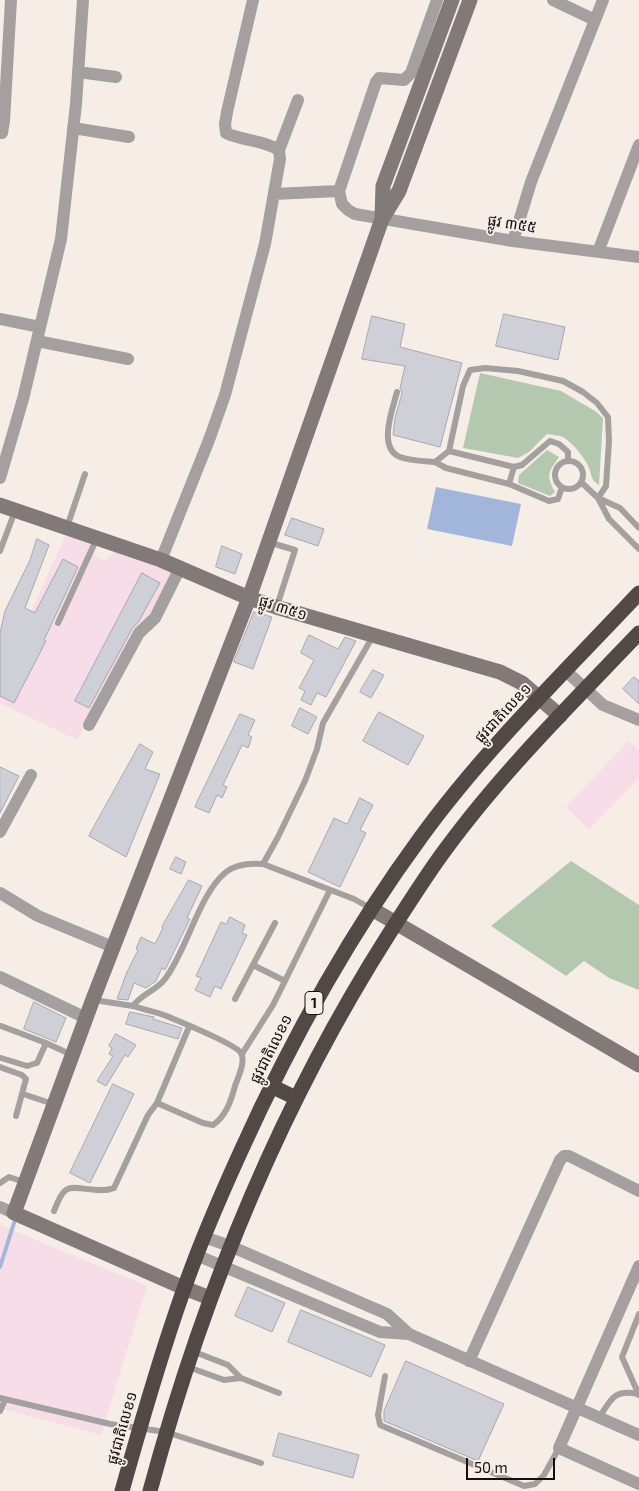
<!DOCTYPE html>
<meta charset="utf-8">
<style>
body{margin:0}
#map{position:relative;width:639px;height:1491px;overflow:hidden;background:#f6ede7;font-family:"Exo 2",sans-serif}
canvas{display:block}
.scale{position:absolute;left:466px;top:1458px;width:89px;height:22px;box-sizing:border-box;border:2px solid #120f0d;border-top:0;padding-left:6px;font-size:15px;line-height:18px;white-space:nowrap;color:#120f0d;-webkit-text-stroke:4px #f6ede7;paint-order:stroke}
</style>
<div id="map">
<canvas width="639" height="1491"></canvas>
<div class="scale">50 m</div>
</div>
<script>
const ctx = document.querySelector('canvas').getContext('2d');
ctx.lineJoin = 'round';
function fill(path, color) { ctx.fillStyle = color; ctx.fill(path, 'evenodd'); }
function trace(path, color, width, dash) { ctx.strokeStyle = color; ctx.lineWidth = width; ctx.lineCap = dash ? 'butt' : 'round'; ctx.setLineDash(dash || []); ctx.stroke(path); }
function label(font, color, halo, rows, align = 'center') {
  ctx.font = font + ' "Exo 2","Noto Sans Khmer",sans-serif'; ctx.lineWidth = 4; ctx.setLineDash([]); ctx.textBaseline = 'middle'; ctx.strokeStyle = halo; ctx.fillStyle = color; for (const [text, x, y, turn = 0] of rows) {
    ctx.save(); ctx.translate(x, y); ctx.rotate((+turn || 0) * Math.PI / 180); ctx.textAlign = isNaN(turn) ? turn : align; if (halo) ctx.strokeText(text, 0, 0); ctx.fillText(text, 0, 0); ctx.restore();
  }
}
fill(new Path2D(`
 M66,534L91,542L95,556L104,561L115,551L172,571L151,617L137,628L77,740L0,703V680Z
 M629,741L639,750V778L589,830L566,807Z
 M0,1225L147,1286L101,1435L0,1408Z`), '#f6dde7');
fill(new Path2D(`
 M480,373L561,391L595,411L603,418L599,485C590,479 593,478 589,468C585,458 573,443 563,437C558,435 552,435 547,434L529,452L518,458L463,448Z
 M547,450L559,457C548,473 546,475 555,492L550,496L518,483L519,475Z
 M571,861L639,905V990L609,978L584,961L566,976L491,926Z`), '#b4c8b0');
fill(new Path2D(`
 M436,487L521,504L512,546L427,529Z`), '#a2b6db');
trace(new Path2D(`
 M0,1267L14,1223`), '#a2b6db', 4);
const building = new Path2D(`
 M504,314L565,327L558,360L496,346Z
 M372,316L405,324L400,347L462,363L440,447L393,435L395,418L402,393L400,388L405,366L362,359Z
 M292,518L324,529L318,546L285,535Z
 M37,539L49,545L25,608L35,613L63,559L78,567L44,640L46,641L14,703L0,696V633L5,611L30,560Z
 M222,546L242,554L235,574L216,567Z
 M142,573L160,583L139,621L132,629L89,708L75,701Z
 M254,612L272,617L253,669L234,662Z
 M309,635L338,649L345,637L356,641L326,697L317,693L311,705L301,700L305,691L299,688L314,660L301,653Z
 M373,670L384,675L371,698L360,692Z
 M634,677L639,681V704L623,689Z
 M300,708L317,717L308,734L292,726Z
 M379,712L424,736L408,765L363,741Z
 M240,714L255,720L248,735L252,737L248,748L242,745L223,785L227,787L222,798L217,795L209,813L195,807Z
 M140,744L153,752L145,769L160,774L126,857L89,836Z
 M0,767L19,776L0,813Z
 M360,798L373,805L360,830L366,833L340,887L308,872L334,818L347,824Z
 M176,857L186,862L181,874L170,869Z
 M189,880L202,886L187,918L190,919L168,964L165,970L162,968L156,981L146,988L134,983L128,1000L117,999L127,972L138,950L136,949L141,937L155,944L163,928L162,927Z
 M230,917L245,925L242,933L247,935L221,989L215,986L210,997L195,990L201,978L196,976L221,922L226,924Z
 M34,1002L66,1018L56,1042L24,1029Z
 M130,1012L154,1017L153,1019L182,1028L178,1039L126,1024Z
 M116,1034L136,1045L128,1057L125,1055L106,1086L97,1081L113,1056L109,1054L112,1048L109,1046Z
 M113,1084L134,1094L90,1183L70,1173Z
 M248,1287L285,1303L272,1332L235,1316Z
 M301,1310L385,1345L371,1377L288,1342Z
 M406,1361L504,1404L478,1461L384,1421V1411Z
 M279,1433L359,1455L353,1478L273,1456Z`);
fill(building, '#cfcfd8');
trace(building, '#a7a7af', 1);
trace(new Path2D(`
 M397,392C393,408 377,448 400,457C410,461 424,461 435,462L449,451L463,386L470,370L485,368L518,371L563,381L583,392L597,403L608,417L609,441L606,486L598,498L581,482
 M449,451L514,467L522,465L550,441L559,444L568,452V461
 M555 475a14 14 0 1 1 28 0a14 14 0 1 1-28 0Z
 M435,462L446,468L509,484L549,501L558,499L562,487
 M509,484L514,467
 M598,498L609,519L639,549
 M598,498L620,508L639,528
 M67,527L85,474
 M268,542L295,550L277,606
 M0,551L15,511
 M58,623L97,538
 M263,864L354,899L372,909
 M253,965L285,981
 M235,999L275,923
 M94,1000L133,1006C141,994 156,991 165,979C187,950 199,894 226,872C236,864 251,863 263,864L278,837L305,781L317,749L323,723L373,636
 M133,1006C145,1010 158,1012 169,1017C181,1022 237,1045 241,1053C246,1062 238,1077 235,1086C231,1101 226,1116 213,1125L203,1123L157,1103
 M1,1026L46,1043
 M242,1054L273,1005L330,890
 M1,1058L27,1066L37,1063L46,1043L72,1055
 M0,1067L22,1075L26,1079L16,1116
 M23,1094L53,1104
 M0,1183L9,1177L24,1182
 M54,1211C57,1204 60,1194 66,1190C74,1183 98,1195 114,1188L148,1115L157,1103L189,1027
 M639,1314L622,1357L639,1395
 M192,1351L228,1365L241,1378L279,1393
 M188,1367L224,1380L241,1378
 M385,1376L378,1415L380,1425L524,1486L535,1484L544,1475L559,1448
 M0,1398L110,1424L166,1432L261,1463
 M0,1411L5,1400
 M599,1418C611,1399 614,1389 638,1394`), '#a4a09f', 6);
trace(new Path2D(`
 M253,0L227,112L225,124L226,133C243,141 264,140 279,150
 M437,0L411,73L404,80L379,78L376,82L339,191L342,204L348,210L355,214L513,241L639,257
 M553,0L595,20
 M78,72L116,77
 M73,128L129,137
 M2,133L4,121L11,0
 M274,194L339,191
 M513,241L531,182L603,0
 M598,252L639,145
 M0,319L40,327
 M37,341L128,359
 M0,478L23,399L61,239L76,104L83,0
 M161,560L209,440L225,395L265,244L280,159L279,150L298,100
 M566,671L603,705L639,720
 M89,725L139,633L155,618L180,568
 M0,832L31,775
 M0,893L38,916L113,947
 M0,977L86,1018
 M0,1207L14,1213
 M204,1237L230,1246L387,1314L409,1334
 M196,1255L380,1332L409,1334L639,1435
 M639,1266L559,1448L639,1484
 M469,1361L560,1160L564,1156H569L639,1191`), '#a4a09f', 12);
trace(new Path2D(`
 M382,217L383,186L452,0
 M0,505L161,560L249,598L276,607L500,672L522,683L560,716
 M372,909L639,1065
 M210,1298L184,1288L14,1213L93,999L249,598L382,219L399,191L470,0`), '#817a79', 15);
trace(new Path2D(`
 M271,1086L296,1098
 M122,1491C141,1423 160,1356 184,1289C200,1243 220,1197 240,1153C290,1042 349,935 421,837C484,750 565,672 639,593
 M150,1491C203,1294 279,1107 389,934C407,906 425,877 445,850C502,772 572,703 639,633`), '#524947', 15);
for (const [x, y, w] of [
 [314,1003,18]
]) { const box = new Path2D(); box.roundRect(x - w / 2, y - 11.5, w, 23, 4); ctx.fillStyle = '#f6ede7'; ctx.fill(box); trace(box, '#120f0d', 1); }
label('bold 14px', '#120f0d', null, [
 ["1",314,1003]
]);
label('15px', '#120f0d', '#f6ede7', [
 ["ផ្លូវ ៣៥៥",512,224,9],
 ["ផ្លូវ ៣៥១",283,608,18],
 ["ផ្លូវជាតិលេខ១",503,713,-47],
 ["ផ្លូវជាតិលេខ១",271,1049,-63],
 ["ផ្លូវជាតិលេខ១",122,1428,-74]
]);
</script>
